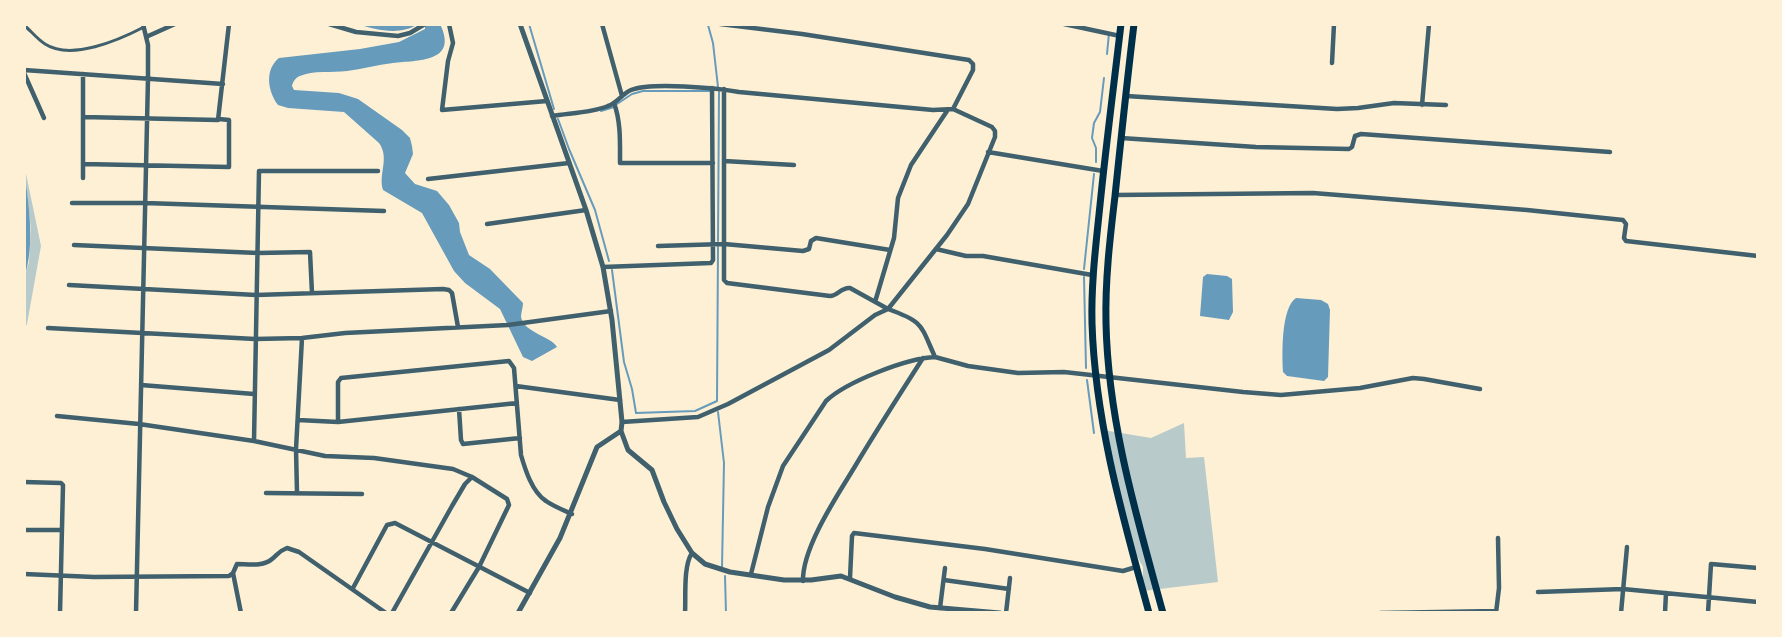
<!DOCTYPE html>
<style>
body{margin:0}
#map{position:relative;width:1782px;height:637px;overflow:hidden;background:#fdf0d5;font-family:"Nunito Sans",sans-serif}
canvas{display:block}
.frame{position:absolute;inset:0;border:26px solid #fdf0d5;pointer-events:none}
</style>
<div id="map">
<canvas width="1782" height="637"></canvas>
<div class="frame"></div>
</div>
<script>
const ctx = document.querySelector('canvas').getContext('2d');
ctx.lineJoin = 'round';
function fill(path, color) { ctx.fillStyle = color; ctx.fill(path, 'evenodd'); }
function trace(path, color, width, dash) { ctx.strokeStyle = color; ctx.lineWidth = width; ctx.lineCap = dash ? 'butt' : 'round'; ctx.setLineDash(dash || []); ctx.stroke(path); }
fill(new Path2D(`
 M24,164L41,246L27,324L24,329V279L29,262L31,230Z
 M1184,423L1186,458L1204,457L1218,582L1143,591V567L1129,541L1103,430L1151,438Z`), '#b9caca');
fill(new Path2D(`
 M357,24H418C400,36 377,30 357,24Z
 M425,24H440C459,63 417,60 393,63C377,65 362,69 347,71C332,73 313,70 300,76C295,78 293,82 292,86L294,90L339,93L358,99L402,130L410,138L412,146L413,154L405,173L415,184L437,191L449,205L459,223L460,232L469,255L490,269L523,303C523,308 521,312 521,317C524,333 551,336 557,347L532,361L523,357L500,309L465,283L454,271L422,213L383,190C378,174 390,158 379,143L344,112L288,108L278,105C268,92 264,70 279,58L360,49L399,42L425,29Z
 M24,166C28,204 36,242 24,279Z
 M1207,274L1227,276L1232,279L1233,312L1229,320L1200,316L1203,277Z
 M1296,298L1321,300L1328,304L1330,310L1328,377L1324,381L1287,376L1283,372C1282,354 1281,308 1296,298Z`), '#669bbc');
trace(new Path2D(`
 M529,24L554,109
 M708,25L713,43L718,87
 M1107,54L1109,33
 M617,104L632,94L643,91H710
 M601,111L614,107
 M558,119L569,149L595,210L609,261
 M1096,162V148L1092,138L1094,123L1100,112L1104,78
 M718,241L719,92
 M1084,269L1094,174
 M612,270L624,362L632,389L636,413L695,411L717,401L718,247
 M1084,277L1086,368
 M1087,380L1094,433
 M718,412L724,463L722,567
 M725,576L726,613`), '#669bbc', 2);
trace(new Path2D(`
 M24,25C31,31 37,39 45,44C71,61 119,40 144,27`), '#3f606c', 3);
trace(new Path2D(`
 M329,24L356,32L398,36L410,33L425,24
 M449,24L453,43L448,61L442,110L547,101
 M602,24L622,96
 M720,24L802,34L969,60L973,64V70L953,109
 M1064,24L1120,36
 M146,37L175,24
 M1332,63L1334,24
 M24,70L223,84
 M24,73L44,118
 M1126,96L1337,109L1358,108L1394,103L1446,105
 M614,103C621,122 620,143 620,163H713
 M1422,105L1429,24
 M552,116C570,113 591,113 608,106C617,103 622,94 631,90C652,82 716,88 739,92L933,110L953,109L992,127L995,131V137L968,204L947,235L888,309L850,288C841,287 838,296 830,296L727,283L724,280V89
 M83,117L218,120L229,24
 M1121,138L1256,147L1349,149L1352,147L1355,136L1361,134L1610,152
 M988,152L1103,171
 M724,161L794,165
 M83,164L229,167V120L219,119
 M83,178V74
 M428,179L569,163
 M1115,195L1313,193L1527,210L1623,220L1626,224L1624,238L1626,241L1758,256
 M72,203H145L384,211
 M487,224L586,210
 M74,245L258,253L310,252L312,293
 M658,246L724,244L803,251L809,249L811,241L816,238L890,250
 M936,249L966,256H983L1092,275
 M603,267L711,263L713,260L712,88
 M69,285L256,295L443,289L449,290L452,293L458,327
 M875,302L894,238L898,198L911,165L947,111
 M48,328L255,339L302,338L345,333L508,325L611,311
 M141,385L254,394
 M516,386L620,400
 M459,409L461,440L463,444L520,438
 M57,416L139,424L254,441L325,456L374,458L453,469L472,477L507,499L509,505L479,567L451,613
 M298,420L338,422L517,403
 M338,422V382L341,378L509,361L514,368L521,455C525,469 532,492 546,501C553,506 563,510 572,514
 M622,422L698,417L728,404L829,350L875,315L888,309C924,322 920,324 935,357L968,366L1018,373L1064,372L1243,392L1281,395L1360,388L1413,378L1424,379L1480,389
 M254,441L259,171H378
 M24,482L61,483L63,485L60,613
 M266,493L362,494
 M297,493L296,449L302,338
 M24,530H62
 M233,573L241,613
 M24,574L94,577L229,576L233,573L237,564C248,564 263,567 272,559C278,554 279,551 287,548L299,552L386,613
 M751,574L768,507L783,466L826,401C846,382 907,358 935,357
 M850,578L852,536L854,533L985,549L1123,571L1136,567
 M944,580L1009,589
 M803,581C802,548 837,496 854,468C876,431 900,394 923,358
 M353,588L387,525L395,523L530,593
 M1538,592L1623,589L1758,602
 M940,608L945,568
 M136,613L148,78V45L143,24
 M392,613L452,506L465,484L472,477
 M685,613C686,597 683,566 692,553
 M1006,613L1010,578
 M1380,613L1496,611
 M1496,613L1499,588L1498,538
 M1621,613L1627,547
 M1665,613L1666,593
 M1708,613L1711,564L1758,568`), '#3f606c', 4.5);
trace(new Path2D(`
 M520,24L586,210L603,267L612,320L622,422L621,431L628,450L652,470L664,502L677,529L692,553L705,564L730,572L784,580H811L841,576L895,597L930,607L1000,613
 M518,613L560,538L597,447L621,431`), '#3f606c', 5);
trace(new Path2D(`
 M1121,24C1114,84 1106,145 1100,205C1096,244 1091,283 1092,323C1095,422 1123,518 1149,613
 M1134,24C1127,81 1121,139 1115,196C1110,238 1105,280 1106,323C1108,422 1137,518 1163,613`), '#003049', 7);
</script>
